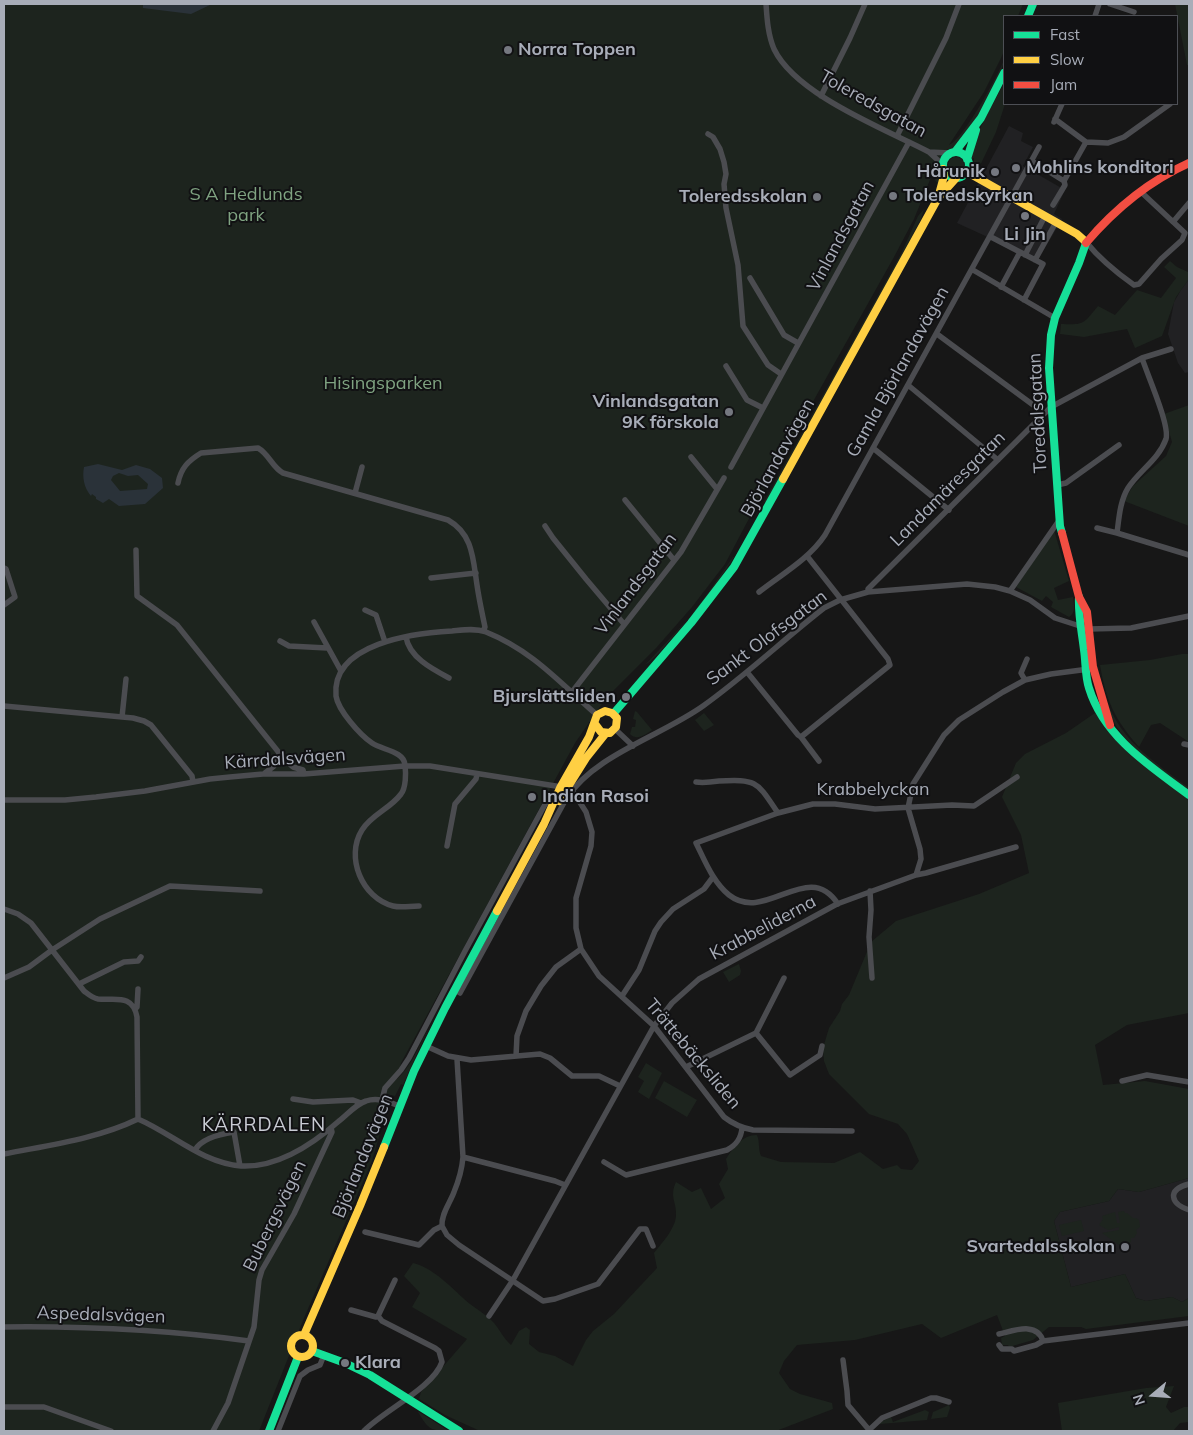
<!DOCTYPE html>
<meta charset="utf-8">
<style>
body{margin:0}
#map{position:relative;width:1193px;height:1435px;overflow:hidden;background:#171717;font-family:Mulish,sans-serif}
canvas{display:block}
.frame{position:absolute;inset:0;border:5px solid #a8adb8;pointer-events:none}
.legend{position:absolute;left:1003px;top:15px;width:175px;height:90px;box-sizing:border-box;background:#111113;border:1px solid #4d4f55;margin:0;padding:6px 9px;list-style:none;font-size:15px;color:#a8adb8}
.legend li{display:flex;align-items:center;gap:10px;height:25px}
.legend b{width:25px;border:1px solid #4d4f55}
.north{position:absolute;left:1128px;top:1370px;width:50px;height:50px;-webkit-text-stroke:4px #111113;paint-order:stroke;rotate:252deg;font-size:14px;font-weight:700;line-height:20px;text-align:center;color:#a8adb8}
.north::after{content:'';display:block;margin:auto;width:18px;height:22px;background:#a8adb8;clip-path:polygon(50% 0,100% 100%,50% 72%,0 100%)}
</style>
<div id="map">
<canvas width="1193" height="1435"></canvas>
<div class="frame"></div>
<ul class="legend">
<li><b style="height:6px;background:#16e098"></b>Fast</li>
<li><b style="height:6px;background:#ffcf43"></b>Slow</li>
<li><b style="height:6px;background:#f24e42"></b>Jam</li>
</ul>
<div class="north">N</div>
</div>
<script>
const ctx = document.querySelector('canvas').getContext('2d');
ctx.lineJoin = 'round';
function fill(path, color) { ctx.fillStyle = color; ctx.fill(path, 'evenodd'); }
function trace(path, color, width, dash) { ctx.strokeStyle = color; ctx.lineWidth = width; ctx.lineCap = dash ? 'butt' : 'round'; ctx.setLineDash(dash || []); ctx.stroke(path); }
function label(font, color, halo, rows, align = 'center') {
  ctx.font = font + ' Mulish,sans-serif'; ctx.lineWidth = 4; ctx.setLineDash([]); ctx.textBaseline = 'middle'; ctx.strokeStyle = halo; ctx.fillStyle = color; for (const [text, x, y, turn = 0] of rows) {
    ctx.save(); ctx.translate(x, y); ctx.rotate((+turn || 0) * Math.PI / 180); ctx.textAlign = isNaN(turn) ? turn : align; if (halo) ctx.strokeText(text, 0, 0); ctx.fillText(text, 0, 0); ctx.restore();
  }
}
fill(new Path2D(`
 M1009,126L1023,133L1021,141L1033,147L1023,166L1065,190L1054,214L1062,219L1038,260L957,223Z
 M1189,279V372L1185,373L1178,363L1168,334L1174,302L1181,290Z
 M1189,1178V1298L1182,1302L1172,1297L1146,1301L1136,1298L1125,1274L1071,1287L1054,1221L1060,1212L1109,1201L1118,1189L1139,1192Z`), '#212123');
fill(new Path2D(`
 M4,4H1023L1018,16H1004V51L1001,58L984,92L949,145C963,140 997,77 1004,60C1004,71 966,140 957,146C954,148 949,149 946,150L938,165L940,177L938,184L935,180L937,167L934,170L914,219L894,257L773,473L725,564L692,607L657,647L606,698L575,743L401,1063L397,1079C411,1067 419,1046 428,1029L403,1085L401,1084L395,1096L391,1095L372,1161L304,1318L259,1431H4Z
 M1175,4H1189V65H1187Z
 M1004,83L1005,104L996,132L977,172L973,167L974,158L972,159C970,141 995,101 1004,83Z
 M948 165a8 8 0 1 1 16 0a8 8 0 1 1-16 0Z
 M924,209L921,219L894,270L766,502H764L901,254L918,216Z
 M1170,261L1177,267L1188,272L1189,270V279L1176,297L1162,336L1135,348L1127,329L1084,337L1060,334L1061,324C1085,325 1083,324 1098,306L1115,315L1137,290L1161,298L1176,278L1164,267Z
 M1189,405V526L1124,501L1133,486L1166,456L1172,442L1164,414Z
 M1054,530L1069,581L1054,588L1058,600L1073,597C1074,605 1076,613 1069,617L1051,607L1053,602L1046,596L1042,601L1016,587Z
 M733,557H734C716,586 695,612 673,637C664,647 656,658 645,665L690,617L708,593Z
 M1182,654H1189V742L1160,723L1151,725L1139,747C1115,720 1106,701 1100,665L1150,660Z
 M1098,666C1108,732 1140,751 1189,788V791C1160,769 1123,747 1109,712C1103,697 1100,682 1095,667Z
 M1093,707L1136,759L1189,800V1013L1127,1025L1095,1045L1103,1085L1145,1081L1189,1089V1178L1139,1192L1118,1189L1109,1201L1060,1212L1054,1221L1071,1287L1125,1274L1136,1298L1146,1301L1172,1297L1182,1302L1189,1298V1316L1086,1329L1081,1327H1049L1033,1340L1009,1347L1008,1345H1002L1001,1338L1005,1336L997,1315L941,1338L922,1324L855,1340L797,1345L784,1361L779,1373L790,1389L800,1394L832,1403L833,1409L776,1431H480L445,1415L419,1399L421,1392L467,1339L412,1307L420,1293L404,1276L413,1263C436,1269 452,1289 470,1304C478,1310 488,1316 494,1323C500,1330 504,1339 511,1345L519,1331L526,1327L530,1330L529,1344L539,1352L555,1356L573,1366L586,1340L593,1331L614,1314L657,1268L654,1253C662,1243 675,1229 676,1216C677,1202 669,1197 676,1182L692,1192L701,1188L711,1209L725,1198L719,1184L728,1169L726,1159C734,1147 742,1135 757,1135C760,1142 758,1149 761,1156L781,1162L834,1163L860,1152L883,1169L897,1165L901,1169L912,1170L919,1161L907,1134L898,1124L869,1114L829,1074L824,1061L823,1048L829,1028L840,1011L842,1004L849,995L871,942L896,921L979,894L1029,873L1021,835L1002,797L1016,763L1025,754L1066,733L1095,713Z
 M635,711L637,712L652,730C645,735 637,741 630,734L632,727H635L636,720L633,719Z
 M704,713L714,725L704,731L695,720Z
 M739,964L741,971L740,975L729,982L723,972Z
 M646,1063L662,1073L649,1099L638,1092L644,1081L638,1077Z
 M664,1081L697,1100L687,1117L655,1098Z
 M1124,1211L1125,1213H1127L1133,1218H1136L1139,1220L1140,1227L1136,1230L1137,1233L1134,1238H1131V1241L1126,1250L1102,1233L1119,1230V1227L1108,1230L1099,1225L1103,1219L1102,1216L1115,1212L1117,1223H1120L1118,1212Z
 M1081,1220L1084,1231L1062,1236L1059,1225Z
 M1174,1386L1166,1407L1171,1413L1184,1407H1189V1422L1180,1423L1173,1431H1062L1058,1403L1146,1388Z
 M949,1405L950,1408L947,1417L931,1419L933,1412Z
 M925,1410L929,1412L927,1420L880,1424V1422L891,1417L893,1422Z
 M418,1412H419L449,1431C429,1431 428,1428 418,1412Z`), '#1d241e');
fill(new Path2D(`
 M143,4H212L191,14L143,8Z
 M98,464L122,470L136,465L150,469L162,478L163,488L145,504L119,506L109,499L103,503L96,499V497L92,494L91,496C84,488 82,477 84,467ZM119,473L128,476L138,475L148,484L147,489L120,491L111,480L113,476Z`), '#2a3239');
trace(new Path2D(`
 M766,4C767,19 768,35 774,49C796,95 885,129 929,152L943,165
 M1110,4L1134,12
 M1095,16L1099,4
 M821,96L850,38L865,4
 M1055,119L1086,142L1108,143L1124,137L1170,104
 M1054,122L1062,104
 M708,134L713,137L720,149L724,162L726,174L724,184L726,208L738,265L743,326L768,365L781,374
 M897,136L946,38L959,4
 M929,152L950,153
 M1032,161L1064,181
 M1053,205L1065,185L1064,181L1086,142
 M1173,222L1189,203
 M991,237L1043,264L1024,300
 M1086,242C1099,258 1117,273 1134,285L1139,284L1161,259L1182,240L1185,233L1140,191
 M1025,255L1045,216
 M1035,260L1056,222
 M973,270L1055,318
 M750,278L784,335L798,343
 M1001,287L1020,252
 M937,334L1044,413
 M1142,358C1147,374 1170,425 1166,439C1159,459 1139,471 1128,488C1120,501 1119,518 1117,533L1189,555
 M726,366L747,400L763,408
 M908,385L998,460
 M873,448L949,510
 M691,457L717,489
 M731,467L909,142
 M178,483C181,468 188,461 201,453L258,448C269,454 272,467 283,473L448,520C473,534 473,559 477,585C479,599 482,613 485,627L483,631
 M1057,485L1066,483L1119,445
 M355,493L362,467
 M625,500L674,560
 M545,526L553,538L586,579L624,624
 M1097,528L1117,533
 M136,550L137,596L177,625L284,759L293,767L303,770L304,774
 M4,568L6,569L15,597L4,605
 M431,578L476,573
 M1010,591L1060,519
 M759,592C782,574 809,559 825,535L1039,147
 M868,592V589L1051,407L1142,358L1171,349
 M365,610L376,615L385,642
 M314,622L341,671
 M406,637C409,657 432,669 449,678
 M280,641L289,646L327,648
 M747,672L798,735L801,737L819,761
 M1025,680L1021,673L1027,659
 M572,692L681,552L724,478
 M4,706L133,718L144,721L151,725L192,776L193,782
 M122,717L126,679
 M615,729L633,746
 M801,737L890,665L888,659L807,556
 M1184,744L1189,745
 M265,773L274,766L279,754
 M696,782C703,783 712,782 719,781C758,779 757,782 778,813
 M572,790L586,812L592,832L591,846L576,898V928L581,949L599,976L654,1026L724,1117C733,1124 742,1128 753,1130L852,1131
 M4,800H65L96,797L145,791L210,779L230,777L263,774H304L405,766H430L562,787
 M447,846L455,804L476,779L477,774
 M916,875L926,873L1016,847
 M870,891L871,910L869,937L872,978
 M838,904C808,858 766,924 729,895C713,882 705,861 696,843L778,813L813,804H835L875,809L952,805L974,806L1017,777
 M419,906C410,906 401,908 393,906C362,898 345,857 362,830C372,814 390,809 401,794C406,788 406,773 405,765C404,751 382,750 372,743C360,735 338,710 336,696C331,643 415,633 452,631C463,630 475,628 486,632C533,651 560,683 597,715
 M4,909L18,914L31,923L84,991C88,994 92,998 98,999C114,1001 133,993 137,1017L138,1119
 M4,978L29,967L52,950L100,919L170,886L260,891
 M79,984L124,962L138,961L141,957
 M455,990L460,993L566,799C594,755 661,736 703,706C745,676 783,640 824,608L840,600L868,592L967,584L995,587L1010,591L1030,600L1055,618L1089,629L1131,628L1189,616
 M622,996L639,970L655,931L661,922L673,909L704,889L713,877
 M135,1009L137,1007L138,989
 M756,1033L790,1075L820,1055L822,1046
 M426,1046L448,1056L471,1060L540,1054L550,1058L572,1076H599L620,1086
 M516,1056L517,1036L526,1011L541,986L556,967L581,949
 M686,1067L756,1033L784,978
 M1122,1081L1147,1075L1189,1082
 M293,1099L313,1102L353,1100L361,1103
 M382,1100L385,1088L401,1070L409,1058L465,951L543,808L547,801L554,800
 M138,1119C173,1134 202,1163 241,1166C278,1168 313,1144 339,1121C347,1115 356,1104 366,1101C378,1097 389,1102 399,1106
 M195,1150C202,1138 220,1134 234,1132L240,1166
 M4,1154C49,1145 97,1139 138,1119
 M463,1157L555,1181L565,1185
 M604,1162L626,1175L727,1150C736,1145 741,1139 742,1128
 M1189,1184C1166,1190 1171,1204 1189,1210
 M442,1226L447,1235L459,1245L543,1301L555,1299L598,1284L640,1229H646L653,1246
 M365,1232L419,1245L434,1230L442,1226C441,1214 450,1203 454,1192C459,1180 462,1169 463,1157L457,1059
 M351,1310L376,1317L378,1316
 M489,1316L513,1280L654,1026L672,1003L699,979L837,904L916,875L921,859L920,849L908,808L913,784L944,735L959,720L1003,692L1025,680L1051,674L1089,669
 M4,1327C86,1326 167,1330 249,1341
 M999,1334C1013,1331 1037,1321 1043,1341
 M999,1345L1002,1349H1012L1014,1351L1036,1345L1043,1341L1189,1323
 M843,1360L847,1391L848,1405L870,1431
 M4,1407H44L111,1431
 M213,1431L228,1403L254,1327L259,1280L262,1270L294,1214L332,1132L331,1128
 M278,1431L300,1376L308,1370L320,1365L324,1355
 M364,1431C383,1411 433,1388 442,1362L439,1351L435,1348L382,1321L378,1316L395,1280
 M868,1431L882,1418L931,1398H936L949,1402`), '#4b4c50', 5.5);
trace(new Path2D(`
 M1028,16L1033,4
 M943 165a13 13 0 1 1 26 0a13 13 0 1 1-26 0Z
 M955,152L981,118L1004,73
 M967,159L976,130
 M1062,533L1060,526L1049,368L1051,335L1055,318L1079,263L1086,243
 M1079,597C1078,615 1082,632 1084,650C1086,663 1085,676 1089,688C1104,737 1150,766 1189,795
 M614,713L691,623L734,567L783,479
 M384,1147L414,1071L445,1008L497,911
 M312,1351L345,1363L370,1375L459,1431
 M269,1431L298,1357`), '#16e098', 8);
trace(new Path2D(`
 M967,172L1077,234L1086,242
 M938,198L944,176L943,169
 M783,479L938,198L956,178
 M559,801L586,758L606,733
 M497,911L544,824L560,788L589,737L597,715L605,711L612,713L617,718L616,727L610,733L601,732L595,724
 M291 1346a11 11 0 1 1 22 0a11 11 0 1 1-22 0Z
 M304,1335L360,1206L384,1147`), '#ffcf43', 8);
trace(new Path2D(`
 M1086,243C1114,210 1149,181 1189,163
 M1062,533L1079,597L1087,612L1093,667L1110,725`), '#f24e42', 8);
for (const [x, y, r, color] of [
 [508,50,5,"#757880"],
 [1016,168,5,"#757880"],
 [995,172,5,"#757880"],
 [893,196,5,"#757880"],
 [817,197,5,"#757880"],
 [1025,216,5,"#757880"],
 [729,412,5,"#757880"],
 [626,697,5,"#757880"],
 [532,797,5,"#757880"],
 [1125,1247,5,"#757880"],
 [345,1363,5,"#757880"]
]) { const dot = new Path2D(); dot.arc(x, y, r, 0, 2 * Math.PI); ctx.fillStyle = color; ctx.fill(dot); trace(dot, '#111113', 2); }
label('bold 18px', '#a8adb8', '#111113', [
 ["Norra Toppen",518,50],
 ["Mohlins konditori",1026,168],
 ["Hårunik",985,172,"right"],
 ["Toleredskyrkan",903,196],
 ["Toleredsskolan",807,197,"right"],
 ["Li Jin",1025,235,"center"],
 ["Vinlandsgatan",719,402,"right"],
 ["9K förskola",719,423,"right"],
 ["Bjurslättsliden",616,697,"right"],
 ["Indian Rasoi",542,797],
 ["Svartedalsskolan",1115,1247,"right"],
 ["Klara",355,1363]
], 'left');
label('18px', '#a8adb8', '#111113', [
 ["Toleredsgatan",873,104,29],
 ["Vinlandsgatan",841,236,-62],
 ["Gamla Björlandavägen",898,372,-61],
 ["Toredalsgatan",1038,413,-93],
 ["Björlandavägen",778,458,-61],
 ["Landamäresgatan",948,489,-45],
 ["Vinlandsgatan",636,584,-53],
 ["Sankt Olofsgatan",767,638,-37],
 ["Kärrdalsvägen",285,759,-4],
 ["Krabbelyckan",873,790],
 ["Krabbeliderna",763,928,-28],
 ["Trättebäcksliden",693,1054,50],
 ["Björlandavägen",363,1156,-68],
 ["Bubergsvägen",275,1216,-64],
 ["Aspedalsvägen",101,1315,2]
]);
label('18px', '#7fa381', '#111113', [
 ["S A Hedlunds",246,195],
 ["park",246,216],
 ["Hisingsparken",383,384]
]);
ctx.letterSpacing = '1px';
label('19px', '#c9ccd4', '#111113', [
 ["KÄRRDALEN",264,1125]
]);
ctx.letterSpacing = '0px';
</script>
